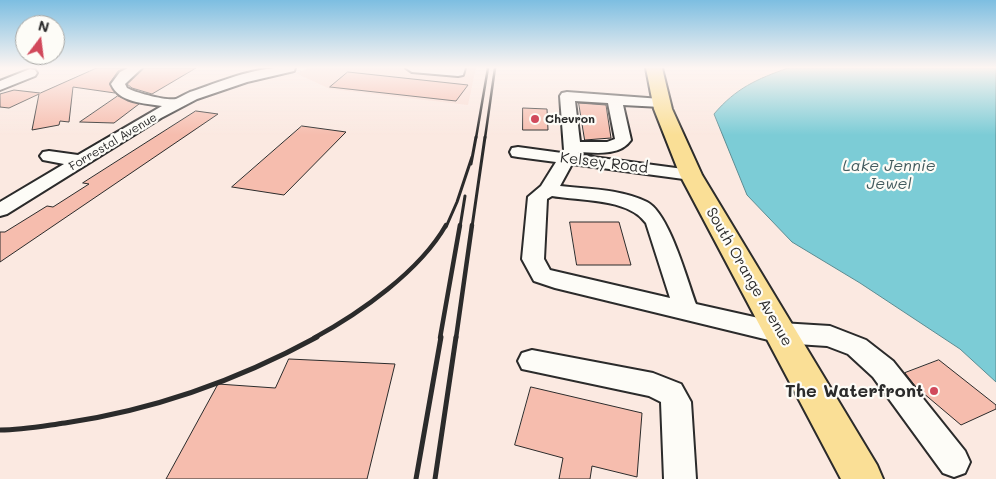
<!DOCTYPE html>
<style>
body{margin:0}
#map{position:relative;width:996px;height:479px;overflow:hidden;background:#fbe9e1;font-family:Mali,sans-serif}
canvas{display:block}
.north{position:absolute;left:15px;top:15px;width:50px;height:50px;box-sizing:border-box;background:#fdfcf7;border:1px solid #a9a8a5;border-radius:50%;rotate:15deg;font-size:14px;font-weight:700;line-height:20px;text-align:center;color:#2b2b2b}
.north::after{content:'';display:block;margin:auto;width:18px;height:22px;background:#d1495b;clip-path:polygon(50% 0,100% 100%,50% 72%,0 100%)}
</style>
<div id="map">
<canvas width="996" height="479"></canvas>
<div class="north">N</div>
</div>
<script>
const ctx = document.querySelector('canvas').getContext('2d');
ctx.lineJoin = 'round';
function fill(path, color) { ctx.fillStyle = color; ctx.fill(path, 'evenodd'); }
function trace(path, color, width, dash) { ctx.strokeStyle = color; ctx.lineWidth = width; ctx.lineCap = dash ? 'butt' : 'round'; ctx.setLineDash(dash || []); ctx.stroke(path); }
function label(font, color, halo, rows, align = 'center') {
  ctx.font = font + ' Mali,sans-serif'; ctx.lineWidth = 4.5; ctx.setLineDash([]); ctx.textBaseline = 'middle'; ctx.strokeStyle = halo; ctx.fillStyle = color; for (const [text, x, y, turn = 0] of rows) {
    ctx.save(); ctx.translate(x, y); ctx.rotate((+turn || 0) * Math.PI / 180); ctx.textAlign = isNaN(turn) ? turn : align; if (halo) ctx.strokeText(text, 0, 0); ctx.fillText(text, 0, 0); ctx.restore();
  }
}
fill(new Path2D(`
 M310,68H476L468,105L330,89L295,73Z`), '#fadcd2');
const water = new Path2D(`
 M788,68H996V382L960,349L860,283L792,242L747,195L714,114C736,88 757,79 788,68Z`);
fill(water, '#7cccd6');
trace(water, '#5c8c92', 1);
const building = new Path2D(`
 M97,68H125L118,71L110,83L115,93L73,87L69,122L60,121L59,125L32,130L39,94L9,108L0,107V94L14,90L40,93Z
 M144,68H196L152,94L132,88L127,84Z
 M348,72L468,85L456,101L330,87Z
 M118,96L139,104L114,123L80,122Z
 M579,103L606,105L611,138L585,140Z
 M523,108L547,109L548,130H523Z
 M196,111L218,114L0,262V232H5L47,206L53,207L89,184L83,183Z
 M302,126L346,132L284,195L232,187Z
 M570,222H619L631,265H577Z
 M289,359L395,364L367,479H166L218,384L275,388Z
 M939,360L996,405V409L961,425L916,387L905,373Z
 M531,387L642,413L637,477L592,466L590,479H559L563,458L515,445Z`);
fill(building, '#f6bdae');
trace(building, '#2b2b2b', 1);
const minor = new Path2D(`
 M128,68H142L125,84L127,88C136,93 167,101 176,99C181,97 185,94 190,92C222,81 261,64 295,68L294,71L247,82L197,99L161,118L7,214L0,216V202L64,164L43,160L40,156L43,152L49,151L78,155L162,106C144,103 119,103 111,84L120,72Z
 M406,68H465L463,75L458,76L412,72Z
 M30,69L35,70L37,73L35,76L0,90V81Z
 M567,92L661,99L666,100L668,103L666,106L661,107L623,105L631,140C620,156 597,153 579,152L578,155L691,170L697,171L700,175L697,179L691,180L572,164L560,186C587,189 621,189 647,202C669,213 687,280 696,304L781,323L830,326L866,340L893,361L965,451L970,462L965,473L954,477L943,473L873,377L848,354L827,346L781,343L555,288L534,281L522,259L528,197L541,186L556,162L518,157L512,156L510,152L512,148L518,147L562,153L564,150L560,96L562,93ZM575,101L608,103L615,139L607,142H580ZM552,196C580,201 628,198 646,223L670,298L550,270L544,259L547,199Z
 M532,350L653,373L681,384L691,402L696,479H664L661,402L649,396L522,369L518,361L522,353Z`);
const major = new Path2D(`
 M646,68H662L672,109L702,175L877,465L883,479H841L680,175L654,109Z`);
trace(minor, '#2b2b2b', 4);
trace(major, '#2b2b2b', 4);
fill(minor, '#fdfcf7');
fill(major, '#fadf96');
trace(new Path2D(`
 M476,138L488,68
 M485,138L495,68`), '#2b2b2b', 2.5);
trace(new Path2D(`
 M471,164L476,137
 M446,227L457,202L472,157
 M460,227L465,196
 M472,227L485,137`), '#2b2b2b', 3);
trace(new Path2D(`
 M314,338C360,313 420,271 446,225
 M440,338L460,225
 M456,338L472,225`), '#2b2b2b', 4.5);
trace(new Path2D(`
 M0,430C22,430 43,426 65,423C154,410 238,380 317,337
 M416,479L441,337
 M435,479L456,337`), '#2b2b2b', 5);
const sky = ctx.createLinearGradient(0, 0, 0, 135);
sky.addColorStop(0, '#7dbee1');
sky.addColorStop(0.5, '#fdf5f2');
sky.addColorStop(1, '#fdf5f200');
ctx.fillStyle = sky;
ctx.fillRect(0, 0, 996, 135);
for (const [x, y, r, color] of [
 [535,119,5,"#d1495b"],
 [934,391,5,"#d1495b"]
]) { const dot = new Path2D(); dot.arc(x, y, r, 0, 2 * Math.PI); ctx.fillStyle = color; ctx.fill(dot); trace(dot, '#fdfcf7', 2); }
label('bold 12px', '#2b2b2b', '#fdfcf7', [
 ["Chevron",545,119]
], 'left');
label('12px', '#2b2b2b', '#fdfcf7', [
 ["Forrestal Avenue",113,142,-31]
]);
label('15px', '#2b2b2b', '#fdfcf7', [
 ["Kelsey Road",604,163,7],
 ["South Orange Avenue",749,277,60]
]);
label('italic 16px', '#435b5e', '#fdfcf7', [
 ["Lake Jennie",889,166],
 ["Jewel",889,184]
]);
label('bold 18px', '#2b2b2b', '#fdfcf7', [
 ["The Waterfront",924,391]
], 'right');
</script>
